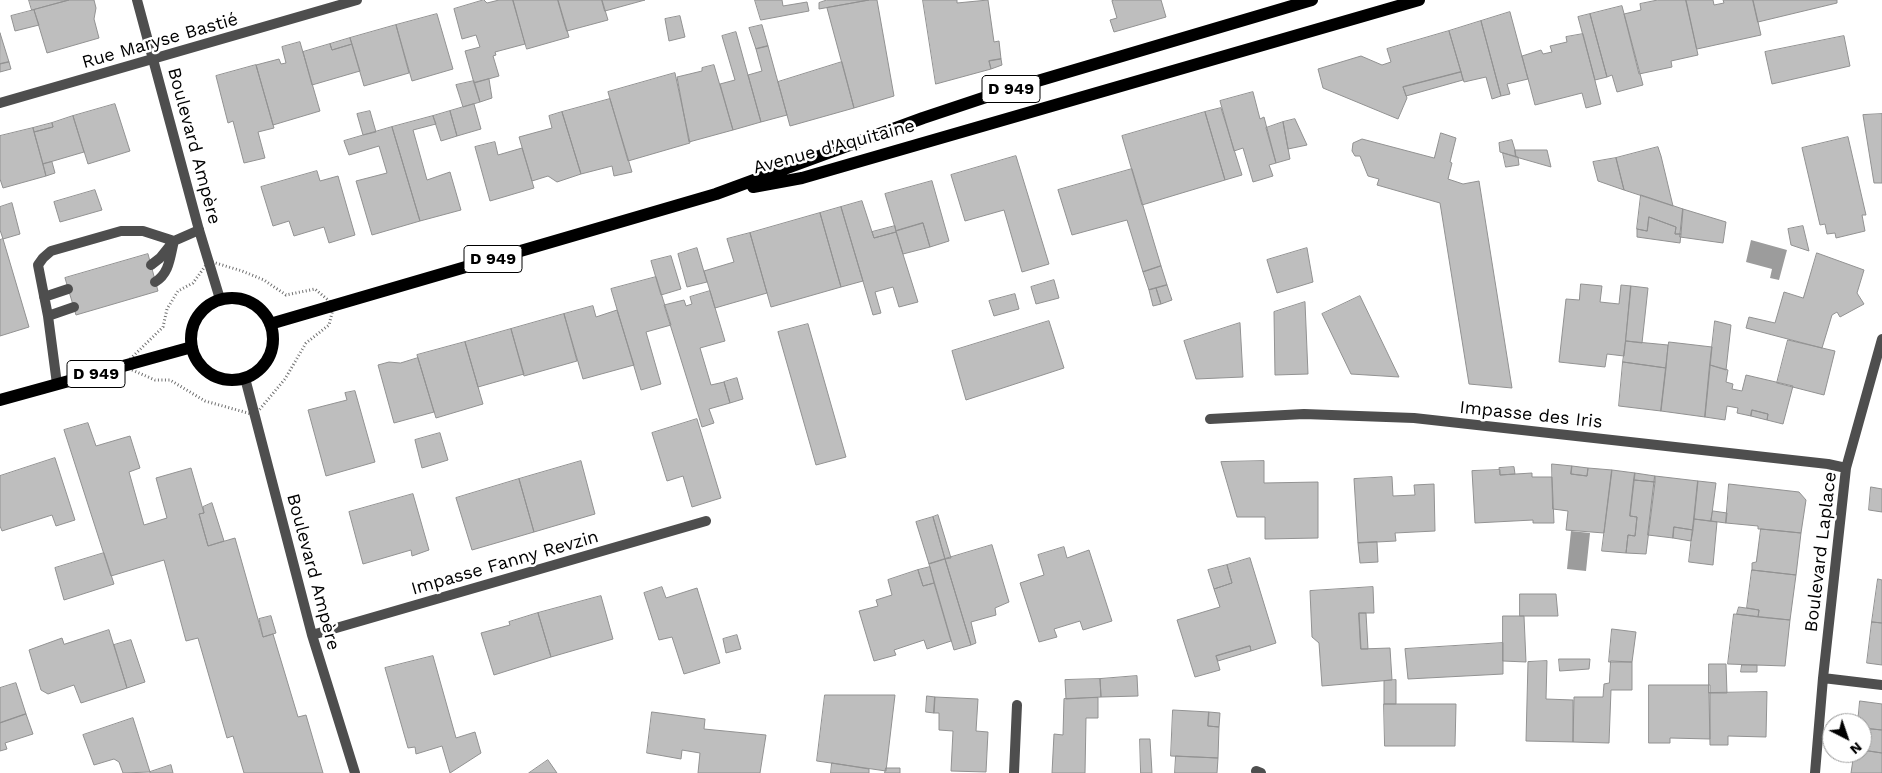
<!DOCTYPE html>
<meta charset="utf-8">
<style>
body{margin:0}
#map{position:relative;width:1882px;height:773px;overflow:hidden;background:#fff;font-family:"Work Sans",sans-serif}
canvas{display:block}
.north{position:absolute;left:1822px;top:713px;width:50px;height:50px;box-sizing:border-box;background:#fff;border:1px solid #999;border-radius:50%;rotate:139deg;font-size:14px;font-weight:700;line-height:20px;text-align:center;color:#000}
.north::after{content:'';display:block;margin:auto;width:18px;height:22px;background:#000;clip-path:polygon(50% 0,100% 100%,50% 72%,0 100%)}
</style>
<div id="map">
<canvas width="1882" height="773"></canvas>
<div class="north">N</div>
</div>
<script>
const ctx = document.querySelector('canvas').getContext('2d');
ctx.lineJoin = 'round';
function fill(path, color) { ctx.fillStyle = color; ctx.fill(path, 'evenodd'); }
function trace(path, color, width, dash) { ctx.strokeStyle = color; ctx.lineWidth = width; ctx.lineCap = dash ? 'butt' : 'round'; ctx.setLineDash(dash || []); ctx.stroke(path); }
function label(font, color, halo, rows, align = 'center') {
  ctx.font = font + ' "Work Sans",sans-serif'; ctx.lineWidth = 5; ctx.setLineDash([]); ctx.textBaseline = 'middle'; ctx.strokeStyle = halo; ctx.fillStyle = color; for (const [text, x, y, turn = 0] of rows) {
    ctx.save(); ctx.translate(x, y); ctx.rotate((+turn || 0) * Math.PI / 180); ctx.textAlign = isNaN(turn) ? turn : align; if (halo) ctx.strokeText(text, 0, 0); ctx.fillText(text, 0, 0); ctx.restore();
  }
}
fill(new Path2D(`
 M1751,240L1787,250L1779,280L1770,278L1772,269L1746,262Z
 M1571,531L1590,533L1586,571L1567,569Z`), '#9c9c9c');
const building = new Path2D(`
 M29,0H69L32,10Z
 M69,0H94L96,8L94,19L99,38L47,53L34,10Z
 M484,0L487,3L499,0H513L525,44L495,52L496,55L493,56L499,76L474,83L465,51L480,47L476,35L462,39L454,9Z
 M513,0H558L569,37L527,49Z
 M558,0H602L608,20L567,31Z
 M602,0H645L605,11Z
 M755,0H782L783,6L807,2L809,11L761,20Z
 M827,0H869L819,9V3Z
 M869,0H877L894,96L854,108L827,8Z
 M923,0H957V3L988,0L994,42L999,41L1001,59L989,61L991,69L936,84Z
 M1115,0H1161L1166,17L1114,32L1110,20L1117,18L1112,1Z
 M1658,0H1686L1698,55L1671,61L1672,67L1639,74L1624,14L1641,10L1640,4Z
 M1686,0H1713L1714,5L1724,3L1723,0H1753L1761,35L1697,49Z
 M1753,0H1837V3L1758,22Z
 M1622,6L1643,85L1617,92L1612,75L1607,77L1590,14Z
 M34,10L39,25L15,31L11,16Z
 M1510,12L1528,79L1507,84L1510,94L1501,96L1481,21Z
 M437,14L453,69L412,81L396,25Z
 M1590,14L1607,77L1595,80L1578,17Z
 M680,16L685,37L669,41L665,19Z
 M1481,21L1501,96L1492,99L1486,77L1464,82L1449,31Z
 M396,25L409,73L364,86L350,38Z
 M762,25L768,46L756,49L749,28Z
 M1449,31L1461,72L1403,87L1407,98L1398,119L1323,88L1318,69L1361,56L1382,65L1391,62L1387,49Z
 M736,32L761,122L733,130L720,84L735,80L722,36Z
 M0,33L9,62L0,64Z
 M1583,34L1601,104L1586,108L1582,93L1535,105L1522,56L1541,50L1543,54L1552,52L1550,46L1567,42L1566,37Z
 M1844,36L1850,66L1772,84L1765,52Z
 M350,38L352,44L332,50L330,44Z
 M300,42L320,111L273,125L256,65L279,59L281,64L286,63L282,47Z
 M330,44L332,50L352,44L360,71L312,85L303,52Z
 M768,46L787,115L761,122L748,75L762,71L756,49Z
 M1001,59L1002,65L991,69L989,61Z
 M9,62L11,69L0,72V64Z
 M842,62L854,108L790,126L778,82Z
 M256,65L274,128L258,132L265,158L244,163L233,121L228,123L216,76Z
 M714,65L733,130L689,142L677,77L702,71V68Z
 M1461,72L1463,80L1406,96L1403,87Z
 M675,73L690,143L628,161L608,92Z
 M489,79L492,98L480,102L474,83Z
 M474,81L480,102L463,107L456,85Z
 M1253,92L1260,119L1264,117L1276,163L1269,165L1273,176L1253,182L1243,148L1234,151L1220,101Z
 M610,99L632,172L614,176L612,166L581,174L562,112Z
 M115,104L130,151L88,164L73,116Z
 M474,104L481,129L457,136L450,111Z
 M1221,108L1242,175L1225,180L1205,112Z
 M370,111L376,132L363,135L357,114Z
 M450,111L457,136L441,141L433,116Z
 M562,112L581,174L557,182L548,176L532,181L519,137L552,128L549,116Z
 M1205,112L1225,180L1142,205L1122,136Z
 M1882,114V183H1874L1863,115Z
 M73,116L84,152L43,164L34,132L53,127L52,123Z
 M433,116L436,124L413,130L427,180L450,172L461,210L420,221L392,127Z
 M1295,119L1307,145L1288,149L1283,122Z
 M1283,122L1290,159L1276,163L1266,128Z
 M52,123L53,127L34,132L33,128Z
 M392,127L420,221L372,235L356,181L387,173L379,146L349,155L344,141Z
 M33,128L46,176L3,188L0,179V136Z
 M1441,133L1456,138L1450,162L1452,163L1448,179L1463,184L1479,181L1512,388L1469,384L1440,203L1377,185L1379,179L1368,176L1360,156H1355L1352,151L1353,143L1362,139L1434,158Z
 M1848,137L1866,215H1862L1865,231L1836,238L1835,233L1827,234L1825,224L1820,225L1802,148Z
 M1512,140L1515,150L1516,157L1500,152L1499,143Z
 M495,142L498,155L522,148L534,188L490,201L475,147Z
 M1658,147L1661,156L1673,206L1624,190L1616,158Z
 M1515,150H1547L1551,167L1516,157Z
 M1503,153L1518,157L1519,165L1506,167Z
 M1016,156L1049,264L1022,272L1004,210L965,221L951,175Z
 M1616,158L1624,190L1598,181L1593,162Z
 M52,162L55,173L46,176L43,164Z
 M1132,169L1161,266L1143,272L1127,220L1072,235L1058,190Z
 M317,171L320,181L338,176L355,235L329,243L324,227L294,236L289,221L273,226L261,187Z
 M932,181L949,241L930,247L923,223L896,231L885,194Z
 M95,190L102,210L60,222L54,202Z
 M1641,195L1683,209L1681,234H1675L1676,227L1649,217L1647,231L1637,229Z
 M862,201L874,238L896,232L918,302L899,307L893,287L875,292L881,313L873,315L841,207Z
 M12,203L20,234L3,239L0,230V207Z
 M841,207L863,281L841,287L820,213Z
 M1683,209L1726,222L1723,243L1680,237Z
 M820,213L841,287L771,307L750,233Z
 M1649,217L1676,227L1675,234H1681L1680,243L1637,237V229L1647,231Z
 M923,223L930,247L903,254L896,231Z
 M895,226L896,232L874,238L872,232Z
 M1803,226L1809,251L1791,245L1788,229Z
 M750,233L767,293L715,308L704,271L734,262L727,239Z
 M3,239L29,327L0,336V240Z
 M697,248L707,282L687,287L678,254Z
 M1307,248L1313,282L1277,293L1267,260Z
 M1817,253L1864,270L1857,293L1864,304L1840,317L1837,312L1832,315L1822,348L1746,328L1749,317L1775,323L1784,292L1803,298Z
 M148,254L158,291L76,315L65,278Z
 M671,256L681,289L661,295L651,261Z
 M1161,266L1167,285L1149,290L1143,272Z
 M656,277L671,325L646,332L661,384L641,390L611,289Z
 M1054,280L1059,298L1036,304L1031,287Z
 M1581,284L1602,286L1600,302L1619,304L1621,285L1631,286L1624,356L1607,354L1605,367L1559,362L1566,299L1579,300Z
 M1167,285L1172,300L1161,304L1156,288Z
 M1631,286L1648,288L1642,343L1626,341Z
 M1156,288L1161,304L1153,306L1149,290Z
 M710,291L725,341L700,348L711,385L724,382L730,403L709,409L714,423L702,427L664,305L684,300L686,306L692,304L690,297Z
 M1015,294L1019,309L994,316L989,301Z
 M1360,296L1399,377L1351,374L1322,314Z
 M1305,302L1308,374L1275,375L1274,312Z
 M593,306L596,317L617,310L634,365L583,379L564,314Z
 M564,314L577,361L524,376L511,329Z
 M1049,321L1064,368L966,400L952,351Z
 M1715,321L1731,325L1726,370L1710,365Z
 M1240,323L1243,377L1196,379L1184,341Z
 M808,324L846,457L816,465L778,332Z
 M511,329L524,374L478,387L465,342Z
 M1788,340L1835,351L1824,395L1777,383Z
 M1626,341L1668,345L1666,368L1623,362Z
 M465,342L483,404L436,418L417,355Z
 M1669,342L1712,347L1705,417L1661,411Z
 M418,358L434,412L394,423L378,365L389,362L400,363Z
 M1623,362L1666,368L1661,411L1619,406Z
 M1710,365L1728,370L1726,382L1733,384L1732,389L1742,391L1746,375L1793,386L1783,424L1767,420L1768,414L1752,410L1751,416L1737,413L1738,408L1727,406L1725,420L1705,417Z
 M737,378L743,399L730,403L724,382Z
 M355,391L375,462L326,476L308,410L347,400L345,393Z
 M1752,410L1768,414L1767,420L1751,416Z
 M697,419L721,498L692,507L683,476L667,481L652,433Z
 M88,423L96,446L130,436L140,468L129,472L144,525L167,518L156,478L191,468L204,513L199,514L208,546L235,538L263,637L273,634L298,717L306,715L323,773H244L233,736L227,738L198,638L186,641L164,560L111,576L64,430Z
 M440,433L448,460L422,468L415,440Z
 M55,458L75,520L56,526L52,515L2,531L0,526V476Z
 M581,461L595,514L534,532L519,479Z
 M1264,461V483L1318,482V538L1265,539V517H1237L1221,462Z
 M1552,464L1572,466L1571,474L1587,476L1588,468L1612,470L1604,533L1566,530L1568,511L1553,509Z
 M1572,466L1588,468L1587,476L1571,474Z
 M1514,467L1515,474L1500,475L1499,468Z
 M1500,470V475L1532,473V477H1552L1554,523H1533V520L1475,523L1472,471Z
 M1612,470L1635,473L1630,516L1637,517L1635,536L1628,535L1626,553L1602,551Z
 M1635,473L1655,476V482L1634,480Z
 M1655,476L1698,481L1693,530L1674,527L1673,538L1648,535Z
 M1392,477L1393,496L1415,495L1414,485L1434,484L1435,531L1395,533L1396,541L1358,543L1354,479Z
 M519,479L534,532L472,550L456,498Z
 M1634,480L1655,482L1646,554L1626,553L1628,535L1635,536L1637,517L1630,516Z
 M1698,481L1716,483L1711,521L1694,519Z
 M1729,484L1799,492L1806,500L1801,533L1761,529H1758V526L1726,523Z
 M1871,487L1882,489V512L1869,510Z
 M413,494L429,550L412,556L411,550L363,564L349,512Z
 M212,503L224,541L208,546L199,514L204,513L203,507Z
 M1713,511L1727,513L1726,523L1711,521Z
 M938,515L951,558L945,559L933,517Z
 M933,517L945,559L929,564L916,522Z
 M1694,519L1717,522L1713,565L1689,562Z
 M1674,527L1693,530L1691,541L1673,538Z
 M1761,529L1801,533L1796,575L1752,570V563L1756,562Z
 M1377,542L1378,562L1360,563L1358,543Z
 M992,545L1009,602L995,608L996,615L971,622L976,643L971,645L945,559Z
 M1064,547L1067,558L1089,550L1112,621L1083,630L1080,621L1054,629L1057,637L1039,642L1020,583L1044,575L1038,555Z
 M104,553L114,584L64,600L55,568Z
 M1250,558L1276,643L1251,651L1250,646L1216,656L1220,670L1195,677L1177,620L1220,607L1214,589L1232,583L1227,565Z
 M945,559L971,645L954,650L929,564Z
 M1227,565L1232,583L1214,589L1208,570Z
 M930,567L934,583L923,586L918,570Z
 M918,570L923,586L934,583L951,641L927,649L924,640L894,650L896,655L874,661L859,611L878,606L876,600L892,595L888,580Z
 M1752,570L1796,575L1790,620L1758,617L1759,610L1747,608Z
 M1878,579L1882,580V623L1872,622Z
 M662,587L666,598L697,588L720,663L684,674L672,637L659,640L644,593Z
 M1373,587L1374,613H1359L1361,649L1390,648L1392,680L1322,686L1319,643L1312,637L1310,591Z
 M1520,594H1556L1558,616H1520Z
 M601,596L613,639L551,657L538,613Z
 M1739,607L1759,610L1758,617L1737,614Z
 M538,613L551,657L494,675L481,633L510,625L509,622Z
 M1359,613H1366L1368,649H1361Z
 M1734,614L1790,620L1785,666L1728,664Z
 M271,616L276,633L263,637L259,619Z
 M1503,616H1524L1526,662L1503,661Z
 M1872,622L1882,623V665L1867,663Z
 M1612,629L1636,632L1632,662H1609Z
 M109,630L127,688L81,703L74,685L48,694L41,690L29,650L62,638L64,644Z
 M737,635L741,649L726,653L723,639Z
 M131,640L145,682L127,688L114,645Z
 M1503,643V674L1408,679L1405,649Z
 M1250,646L1251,651L1218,661L1216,656Z
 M433,656L456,738L475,732L481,753L450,773L442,746L416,754L415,747L408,748L385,668Z
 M1559,659H1590L1589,669L1560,671Z
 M1547,661L1546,699L1573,700V742L1526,741L1528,662Z
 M1611,661L1632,662V690H1611L1609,743L1573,742L1574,697H1603L1604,684L1609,683Z
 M1709,664H1726L1727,693H1709Z
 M1742,665H1757V672H1741Z
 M1137,676L1138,696L1101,697L1100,679Z
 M1100,679L1101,697L1066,699L1065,680Z
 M1396,680V704H1384V681Z
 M16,683L26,714L0,723V688Z
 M1649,685H1710V739L1670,738V743H1649Z
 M1767,692L1766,737L1728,736V745H1710L1709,693Z
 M825,695H895L886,771L817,761Z
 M927,696L935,697L934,713L926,712Z
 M935,697L978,699L976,731L988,732L986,772L951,771L953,731L939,730V713H934Z
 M1098,698V718H1086L1085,773H1052L1054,734L1063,735L1064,699Z
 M1860,701L1882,704V730L1862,728V723H1858Z
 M1384,704H1456L1455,746H1385Z
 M1173,710L1209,712L1208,726L1219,727L1218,758L1171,756Z
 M652,712L705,719L704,729L766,735L760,773H698L700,753L682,750L681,759L647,753Z
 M1209,712L1220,713L1219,727L1208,726Z
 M26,714L33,734L5,743L7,749L0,751V723Z
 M133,718L150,772L123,773L119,762L114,759L94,765L83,735Z
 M1862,728L1882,730V753L1862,750Z
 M1140,739H1150L1152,773H1141Z
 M1862,750L1882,753V773H1851L1854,753H1862Z
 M1176,756L1218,758L1217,773H1175Z
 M548,760L557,773H529Z
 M832,763L869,769V773H831Z
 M171,765L173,773H150V772Z
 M886,768H900V773H885Z`);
fill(building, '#bebebe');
trace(building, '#929292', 1);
trace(new Path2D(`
 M209,261L242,271L264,280L286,295L315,289L334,305L329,325L306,343L285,379L255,415L205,401L170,380H155L123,366L163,327L167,309L178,291L193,283Z`), '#707070', 3, [1, 2.5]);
trace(new Path2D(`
 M151,265L160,258L172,243
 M155,282C170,273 170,256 174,241
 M44,297L68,289
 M48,316L74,307
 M57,384L48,316L38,265L43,258L51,251L121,231H143L174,241L199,230`), '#4e4e4e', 10);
trace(new Path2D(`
 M0,103L357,0
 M245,378L312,635L355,773
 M1210,419L1304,414L1414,418L1828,464L1846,468
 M312,635L706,521
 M1823,678L1882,685
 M1256,771L1261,773
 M1014,773L1017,705
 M1815,773L1823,678L1846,468L1882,339`), '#4e4e4e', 10);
trace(new Path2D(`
 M137,0L199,230L220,299`), '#4e4e4e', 10);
trace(new Path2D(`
 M753,187L802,178L1419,0
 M191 339a41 41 0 1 1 82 0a41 41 0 1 1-82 0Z
 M270,324L716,194L923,118L1007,90L1312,0
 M0,400L192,347`), '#000', 12);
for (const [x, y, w] of [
 [1011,89,58],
 [493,259,58],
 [96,374,58]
]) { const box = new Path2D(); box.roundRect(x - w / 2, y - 13.5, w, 27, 4); ctx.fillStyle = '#fff'; ctx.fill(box); trace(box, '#000', 1); }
label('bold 16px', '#000', null, [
 ["D 949",1011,89],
 ["D 949",493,259],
 ["D 949",96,374]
]);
label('18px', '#000', '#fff', [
 ["Rue Maryse Bastié",160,41,-16],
 ["Boulevard Ampère",194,146,75],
 ["Avenue d'Aquitaine",834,147,-15],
 ["Impasse des Iris",1531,415,6],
 ["Boulevard Laplace",1821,552,-83],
 ["Impasse Fanny Revzin",505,563,-16],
 ["Boulevard Ampère",313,572,75]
]);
</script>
